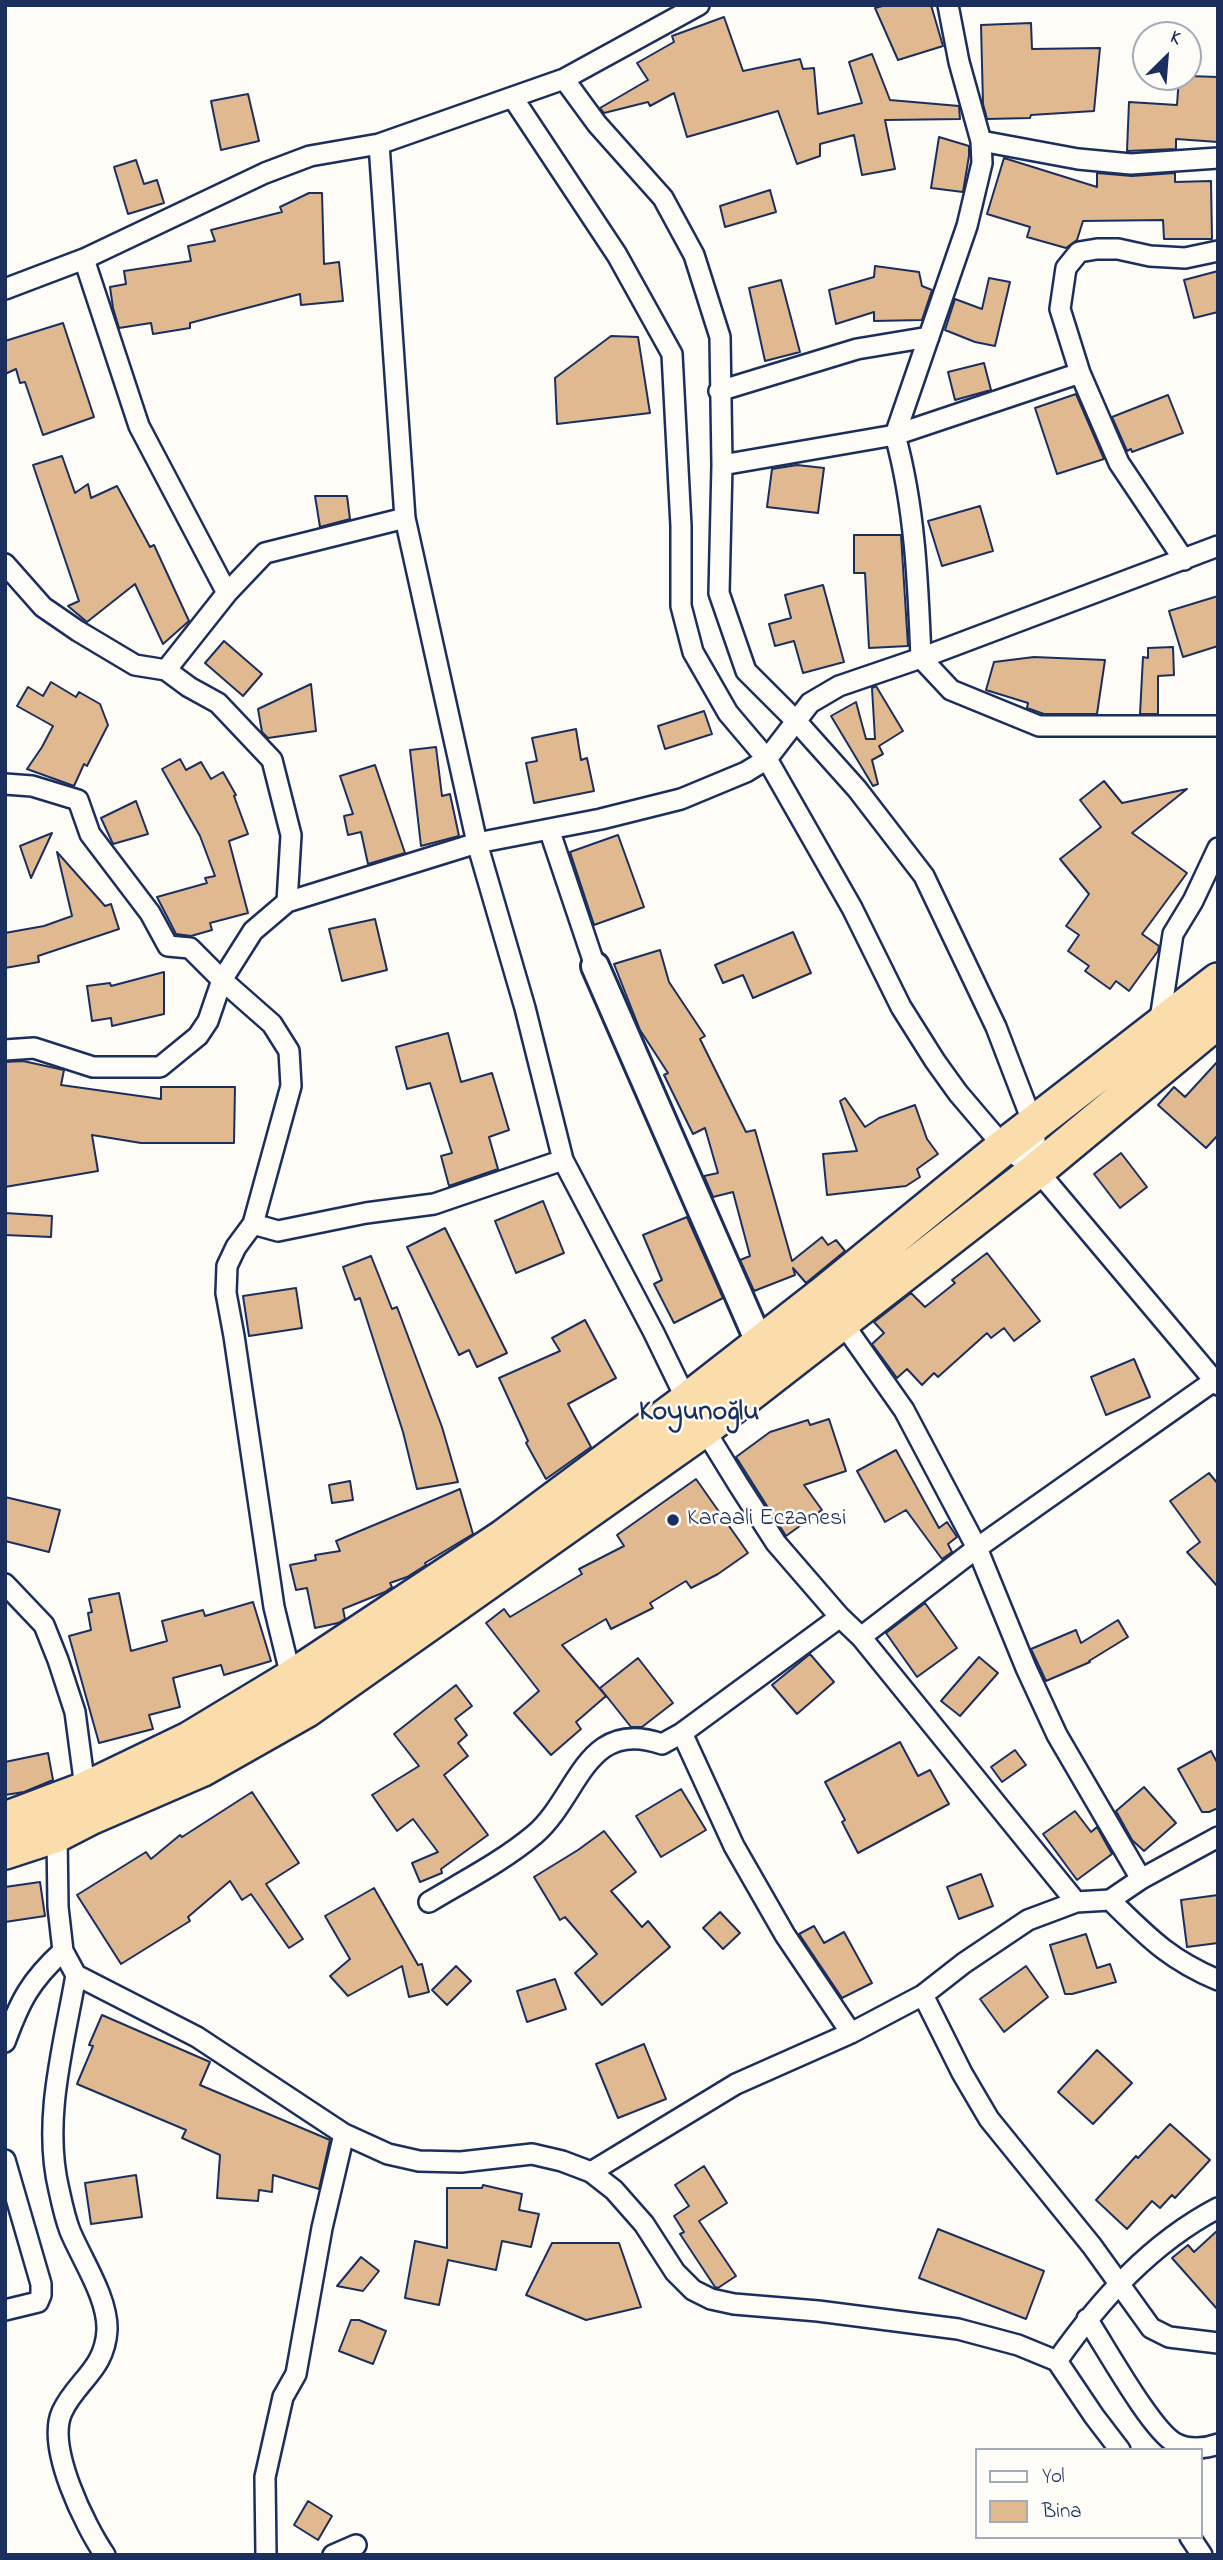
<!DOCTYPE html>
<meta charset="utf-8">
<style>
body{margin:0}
#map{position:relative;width:1223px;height:2560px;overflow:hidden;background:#fdfcf7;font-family:"Indie Flower",sans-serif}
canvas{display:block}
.frame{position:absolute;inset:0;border:7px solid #1b2f5e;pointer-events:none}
.legend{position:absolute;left:975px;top:2448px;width:228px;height:91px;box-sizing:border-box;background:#fdfcf7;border:2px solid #a3aaba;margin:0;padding:9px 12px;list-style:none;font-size:21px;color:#1b2f5e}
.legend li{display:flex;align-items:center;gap:14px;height:35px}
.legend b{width:35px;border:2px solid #a3aaba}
.north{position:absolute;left:1132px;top:21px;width:70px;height:70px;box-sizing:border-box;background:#fdfcf7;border:2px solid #a3aaba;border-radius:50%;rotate:25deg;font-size:19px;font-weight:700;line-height:28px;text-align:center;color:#1b2f5e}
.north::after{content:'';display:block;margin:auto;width:24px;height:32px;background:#1b2f5e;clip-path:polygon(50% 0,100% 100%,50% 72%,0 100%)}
</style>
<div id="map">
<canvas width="1223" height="2560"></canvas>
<div class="frame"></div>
<ul class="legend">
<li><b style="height:9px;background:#fdfcf7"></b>Yol</li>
<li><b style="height:19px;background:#e0b991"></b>Bina</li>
</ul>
<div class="north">K</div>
</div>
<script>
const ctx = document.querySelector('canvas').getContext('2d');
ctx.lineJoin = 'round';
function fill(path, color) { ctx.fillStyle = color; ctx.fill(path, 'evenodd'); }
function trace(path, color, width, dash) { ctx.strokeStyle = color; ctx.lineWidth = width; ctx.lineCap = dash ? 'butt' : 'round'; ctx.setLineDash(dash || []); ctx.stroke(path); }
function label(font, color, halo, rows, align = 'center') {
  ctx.font = font + ' "Indie Flower",sans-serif'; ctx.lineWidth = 5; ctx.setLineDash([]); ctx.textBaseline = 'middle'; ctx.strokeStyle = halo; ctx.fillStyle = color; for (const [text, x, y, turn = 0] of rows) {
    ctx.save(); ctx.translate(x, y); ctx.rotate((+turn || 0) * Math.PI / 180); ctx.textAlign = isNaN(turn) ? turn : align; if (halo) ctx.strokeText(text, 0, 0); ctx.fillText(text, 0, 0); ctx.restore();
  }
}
const building = new Path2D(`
 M886,5H931L943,46L898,60L875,8Z
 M724,17L743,71L800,59L803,69L814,68L818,114L862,103L849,62L872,54L890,100L959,106L960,119L885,120L895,169L862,175L854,135L820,144V156L797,164L778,111L687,137L674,93L650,106L648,102L604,113L600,108L648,80L637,63L674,42L672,36Z
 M1031,23L1032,49L1100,48L1094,111L1031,115L1030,118L987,119L983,104L981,25Z
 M1188,76L1218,77V142L1176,139V149L1127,151L1129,102L1177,105L1179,77Z
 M248,94L259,141L221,150L211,101Z
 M939,137L969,146V156L963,192L931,188Z
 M1004,158L1097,187V173L1132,176L1175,173V182L1211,181L1212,239H1164L1163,220L1083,221L1077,240L1066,248L1027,237L1030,227L987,214Z
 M136,160L144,184L157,180L164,203L128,214L114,167Z
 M770,190L776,212L725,227L720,206Z
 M309,193H322L324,264L339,262L343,301L301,305L300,294L190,323V328L153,334L151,323L119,328L113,308L110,287L126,284L124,271L191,261L188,246L215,241L211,230L282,212L280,207Z
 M875,266L919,272L922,286L932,290L922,320L874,321V312L836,324L829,290L874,277Z
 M1218,271V312L1194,318L1184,280Z
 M989,278L1010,282L995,346L975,342L945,330L955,299L982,309Z
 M781,280L800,352L765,361L749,288Z
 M63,323L94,417L43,435L25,382L20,383L16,369L5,374V341Z
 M611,336L638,337L650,413L557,424L555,378Z
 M984,363L991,390L955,400L948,372Z
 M1076,394L1104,459L1057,474L1035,408Z
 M1168,395L1183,433L1132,452L1131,449L1127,451L1112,417Z
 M62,456L75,493L88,484L91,498L117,486L150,547L154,545L189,621L163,644L135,584L87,622L68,606L79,601L33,465Z
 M797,465L824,468L818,513L767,507L772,469Z
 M315,496H347L350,519L320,527Z
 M980,506L993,551L942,566L928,521Z
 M854,535H901L908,646L869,648L865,573H854Z
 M823,585L844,662L803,673L794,641L775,646L769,624L791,618L785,595Z
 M1218,596V646L1183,657L1169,611Z
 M224,641L262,674L243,696L205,663Z
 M1173,647L1174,675L1158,676V714H1140L1143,657L1148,658V648Z
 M1034,657L1105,660L1097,714H1044L1027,708L1028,703L986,690L994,662Z
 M51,682L76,697L79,692L100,704L108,725L87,766L84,764L74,786L27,769L42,747L53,726L17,706L28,687L43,696Z
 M311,684L316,731L268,738L262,732L258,709Z
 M876,686L903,731L879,746L883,754L872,760L878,784L873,786L831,716L856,702L866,739H875L872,688Z
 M704,711L712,734L665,749L658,726Z
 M576,729L581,760L587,758L594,791L534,803L526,763L537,761L532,738Z
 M436,747L442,796L450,794L459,836L421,846L410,750Z
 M180,759L186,770L201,762L211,779L223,772L236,795L234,796L248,834L229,841L248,913L210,923L212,930L191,936L176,934L157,897L207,883L205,878L215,876L200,836L162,769Z
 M375,765L405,853L368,864L361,832L348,835L344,816L353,814L340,776Z
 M1104,781L1122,803L1187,789L1132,833L1187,873L1142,934L1159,946L1158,951L1129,991L1116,981L1110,989L1085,971L1089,966L1068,951L1079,935L1066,926L1089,894L1060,859L1101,827L1080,800Z
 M136,801L148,834L113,844L101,818Z
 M52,833L31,878L20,846Z
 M618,835L644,907L594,925L570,852Z
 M57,852L105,906L111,904L119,929L38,956L39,962L5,968V933L44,926L72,916Z
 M375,919L387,970L342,981L329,929Z
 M793,932L811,973L753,998L743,975L723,983L715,965Z
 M660,950L669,982L705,1036L700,1039L746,1132L755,1130L792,1261L822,1237L828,1245L836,1240L845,1251L806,1283L793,1268L795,1275L754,1291L740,1260L750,1256L733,1192L713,1197L704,1176L718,1173L705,1128L693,1134L664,1075L668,1073L640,1030L614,964Z
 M164,972V1014L112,1026L111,1018L92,1021L87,986L110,983L111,986Z
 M448,1033L461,1082L492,1073L509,1130L489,1137L498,1169L449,1186L441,1156L452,1153L430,1083L407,1089L396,1047Z
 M23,1061L64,1070L61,1085L161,1099V1087H235L234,1143H141L92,1135L98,1171L5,1187V1062Z
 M1218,1061V1135L1206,1148L1158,1105L1174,1087L1185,1097Z
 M845,1098L865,1127L879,1118L915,1105L927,1139L938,1154L917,1169L920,1177L906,1186L827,1195L823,1154L857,1151L840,1101Z
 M1121,1153L1147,1187L1120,1208L1094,1174Z
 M543,1201L564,1253L516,1273L495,1221Z
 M5,1213L52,1216L51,1237L5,1235Z
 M687,1217L723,1298L674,1323L654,1284L662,1280L643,1235Z
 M445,1228L507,1353L477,1367L469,1350L459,1355L407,1247Z
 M987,1253L1040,1321L1014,1341L1004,1328L991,1338L987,1333L938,1377L934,1373L922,1385L907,1369L897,1378L872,1344L884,1333L874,1322L911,1293L925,1307L955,1283L952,1280Z
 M371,1256L392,1309L397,1307L442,1427L458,1482L417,1489L403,1432L360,1298L355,1300L343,1267Z
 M296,1288L302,1328L249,1336L243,1296Z
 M585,1320L616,1378L568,1404L591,1447L546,1479L526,1443L528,1441L499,1378L560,1351L552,1338Z
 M1134,1359L1150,1397L1106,1415L1091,1377Z
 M829,1419L846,1471L804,1485L822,1510L786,1536L736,1457L770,1432L808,1420L810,1425Z
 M896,1450L939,1528L947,1522L957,1537L948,1544L952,1552L942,1559L906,1510L885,1522L857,1471Z
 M1209,1473L1218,1484V1587L1187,1552L1200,1542L1170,1501Z
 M696,1479L748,1553L718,1574L691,1588L686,1581L650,1603L653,1608L611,1629L606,1619L562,1645L606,1696L576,1722L581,1729L551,1755L514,1713L539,1691L486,1623L504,1609L510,1617L582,1574L579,1569L624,1546L617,1535Z
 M350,1481L353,1500L332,1503L329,1485Z
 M460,1489L473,1534L425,1563L426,1565L407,1577L390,1583L392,1587L385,1592L343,1609L345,1619L338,1623L315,1628L307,1588L296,1590L290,1565L316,1560L315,1555L340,1551L336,1541Z
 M5,1497L60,1510L49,1552L5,1541Z
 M119,1593L131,1651L167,1641L162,1621L203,1610L205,1616L253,1602L271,1661L224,1675L221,1665L173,1678L180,1707L149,1715L153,1729L99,1743L69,1636L91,1630L88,1613L92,1612L89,1599Z
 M925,1603L957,1648L917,1677L886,1633Z
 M1118,1620L1128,1637L1089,1661L1090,1662L1046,1681L1031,1649L1076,1630L1081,1643Z
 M810,1654L834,1682L797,1714L772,1685Z
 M979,1657L998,1673L960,1716L941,1701Z
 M638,1658L673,1703L642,1727H631L600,1688Z
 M456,1685L472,1706L455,1719L467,1735L458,1743L468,1756L444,1775L488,1835L441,1869L442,1873L420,1882L412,1863L438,1852L413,1819L397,1831L372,1795L419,1766L394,1734Z
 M900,1742L918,1776L930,1770L949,1804L858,1853L842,1822L845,1820L825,1782Z
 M1015,1750L1026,1765L1002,1782L991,1767Z
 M1211,1751L1218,1764V1808L1209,1812H1202L1178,1769Z
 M48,1753L53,1780L24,1792L5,1795V1762Z
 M1144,1787L1176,1823L1144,1851L1132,1840L1116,1811Z
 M681,1789L706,1830L661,1857L636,1816Z
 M252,1792L299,1863L266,1884L303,1939L289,1948L251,1894L242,1900L230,1881L188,1917L190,1921L121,1964L77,1895L146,1852L151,1859L180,1835L182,1837Z
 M1075,1811L1091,1832L1097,1827L1112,1854L1077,1880L1043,1834Z
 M604,1831L636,1872L611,1891L642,1927L648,1921L670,1947L602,2005L575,1973L597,1954L565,1917L560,1920L534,1877L578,1850Z
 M981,1874L993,1906L959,1919L947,1887Z
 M40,1882L45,1916L5,1922V1887Z
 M374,1888L418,1965L422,1964L429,1992L409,1997L402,1966L348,1996L330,1976L350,1959L325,1916Z
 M1218,1895V1943L1187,1947L1181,1900Z
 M720,1912L740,1933L723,1949L703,1928Z
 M814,1926L824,1943L844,1932L872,1983L842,1998L799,1934Z
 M1086,1934L1097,1968L1110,1964L1116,1982L1072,1994H1065L1050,1945Z
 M456,1966L471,1981L447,2005L432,1990Z
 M1026,1966L1048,1997L1004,2032L980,1999Z
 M555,1979L566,2009L527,2022L517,1991Z
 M102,2015L210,2062L200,2085L330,2140L319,2189L273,2175L272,2192L259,2190L258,2201L217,2198L220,2155L182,2138L186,2130L77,2084L93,2046L89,2045Z
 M644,2044L666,2099L618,2118L596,2064Z
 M1097,2050L1132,2083L1093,2124L1058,2092Z
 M1170,2124L1210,2160L1175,2198L1172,2195L1160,2208L1152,2201L1127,2229L1096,2200L1136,2156L1138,2158Z
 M704,2166L727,2203L699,2221L736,2276L718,2288L715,2287L680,2234L684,2232L674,2216L689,2206L675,2185Z
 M136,2175L142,2217L91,2224L85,2183Z
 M483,2185L522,2194L519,2210L539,2214L531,2247L502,2241L496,2270L448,2260L439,2305L405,2298L415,2241L447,2248V2188H482Z
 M938,2229L1044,2271L1026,2319L919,2278Z
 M1218,2230V2310L1172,2258L1188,2245L1194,2252Z
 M552,2243H619L641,2307L586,2320L526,2295Z
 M361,2257L379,2271L363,2291L337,2286Z
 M351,2320H359L386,2331L373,2364L339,2351Z
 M308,2501L332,2516L318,2540L294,2525Z`);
fill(building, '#e0b991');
trace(building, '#1b2f5e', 2);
const street = new Path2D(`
 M948,5L959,62L981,141L982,163L967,226L895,435C915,507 918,583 921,658L951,690L1039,726H1218
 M564,79L597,124L663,198L694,255L720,337L722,465L719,593L746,671L797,722L857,789L924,876L996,1027L1034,1126L1037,1170
 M513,98L617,255L672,354L681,526V606L693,652L728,713L767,759L852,908L901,1007L935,1061L958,1093L1004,1147L1037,1170L1218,1385
 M981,141L1078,159L1131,164L1218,158
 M379,144L405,518L477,843L525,1008L563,1160L654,1333L687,1401L738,1484L776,1543L840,1617L861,1637L1076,1902
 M84,259L139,426L227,593
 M5,289L84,259L265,173L310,156L379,144L564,79L699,5
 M719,391L857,349L929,337
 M722,465L895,435L1080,373
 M1184,560L1119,463L1080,373L1060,309L1066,268L1079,252L1097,249H1118L1150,256L1185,258L1218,251
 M5,564L43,607L78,631L135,665L166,670L189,687L218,703L272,760L291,835L287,902L253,931L222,980L208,1021L198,1036L160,1067H93L34,1048L5,1050
 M166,670L227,593L265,553L405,518
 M5,784L32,786L78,800L90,834L150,913L168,946L190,948L222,980L272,1024L289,1051L291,1086L253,1224L236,1247L227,1266L226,1293L234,1336L274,1607L293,1685
 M549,829L595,966
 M287,902L477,843L601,819L681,799L746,772L767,759L810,703L839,686L921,658L1218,546
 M1159,1026L1173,934L1193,901L1218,848
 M253,1224L278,1231L366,1213L434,1204L563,1160
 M842,1322L904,1410L977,1548L1026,1668L1057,1735L1141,1879
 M5,1584L44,1625L58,1660L75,1712L86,1795
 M861,1637L977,1548L1218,1378
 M682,1733L840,1617
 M57,1834L58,1907L63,1951L76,1975L197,2037L344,2134L388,2154L419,2161L461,2162L532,2154L562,2161L591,2172L614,2190L644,2224L675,2272L693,2290L711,2299L734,2304L818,2311L958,2329L1018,2345L1057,2361L1094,2416L1120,2450
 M1110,1900C1147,1936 1168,1959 1218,1980
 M429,1902C464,1881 503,1861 534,1835C579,1797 585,1717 662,1744L682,1733L734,1846L785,1935L851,2033
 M76,1975C64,2045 42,2120 59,2190C62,2204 65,2218 70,2231C82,2260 108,2298 107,2330C105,2370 76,2381 62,2412C46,2447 85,2526 105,2555
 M923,1995L962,2073L989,2119L1092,2246L1151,2328L1169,2337L1218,2343
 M5,2042C20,2001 30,1981 63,1951
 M5,2160L41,2284V2295L38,2302L5,2310
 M591,2172L736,2084L851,2033L923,1995L964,1963L1028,1920L1076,1902L1110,1900L1141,1879L1218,1837
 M1087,2319C1105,2346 1151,2430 1175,2443C1188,2450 1205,2449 1218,2444
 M1057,2361C1100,2300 1151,2243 1218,2208
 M1190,2537L1202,2555
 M266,2555L265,2477L283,2397L296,2374L322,2228L344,2134
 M333,2555L356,2545`);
const secondary = new Path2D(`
 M595,966L760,1344`);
const highway = new Path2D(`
 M5,1820L85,1790L189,1740L290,1679L503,1538L687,1401L824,1294L1004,1147L1218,981
 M5,1851L57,1834L90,1817L201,1769L307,1709L705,1428L1037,1170L1218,1020`);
trace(street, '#1b2f5e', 24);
trace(secondary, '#1b2f5e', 32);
trace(highway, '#1b2f5e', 40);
trace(street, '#fdfcf7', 19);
trace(secondary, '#fdfcf7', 26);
trace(highway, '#faddab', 35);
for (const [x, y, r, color] of [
 [673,1520,7,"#1b2f5e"]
]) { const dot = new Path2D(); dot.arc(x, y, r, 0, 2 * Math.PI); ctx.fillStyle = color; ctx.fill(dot); trace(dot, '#fdfcf7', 2.5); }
label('24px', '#1b2f5e', '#fdfcf7', [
 ["Karaali Eczanesi",687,1520]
], 'left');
label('bold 28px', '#1b2f5e', '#fdfcf7', [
 ["Koyunoğlu",699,1414]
]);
</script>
